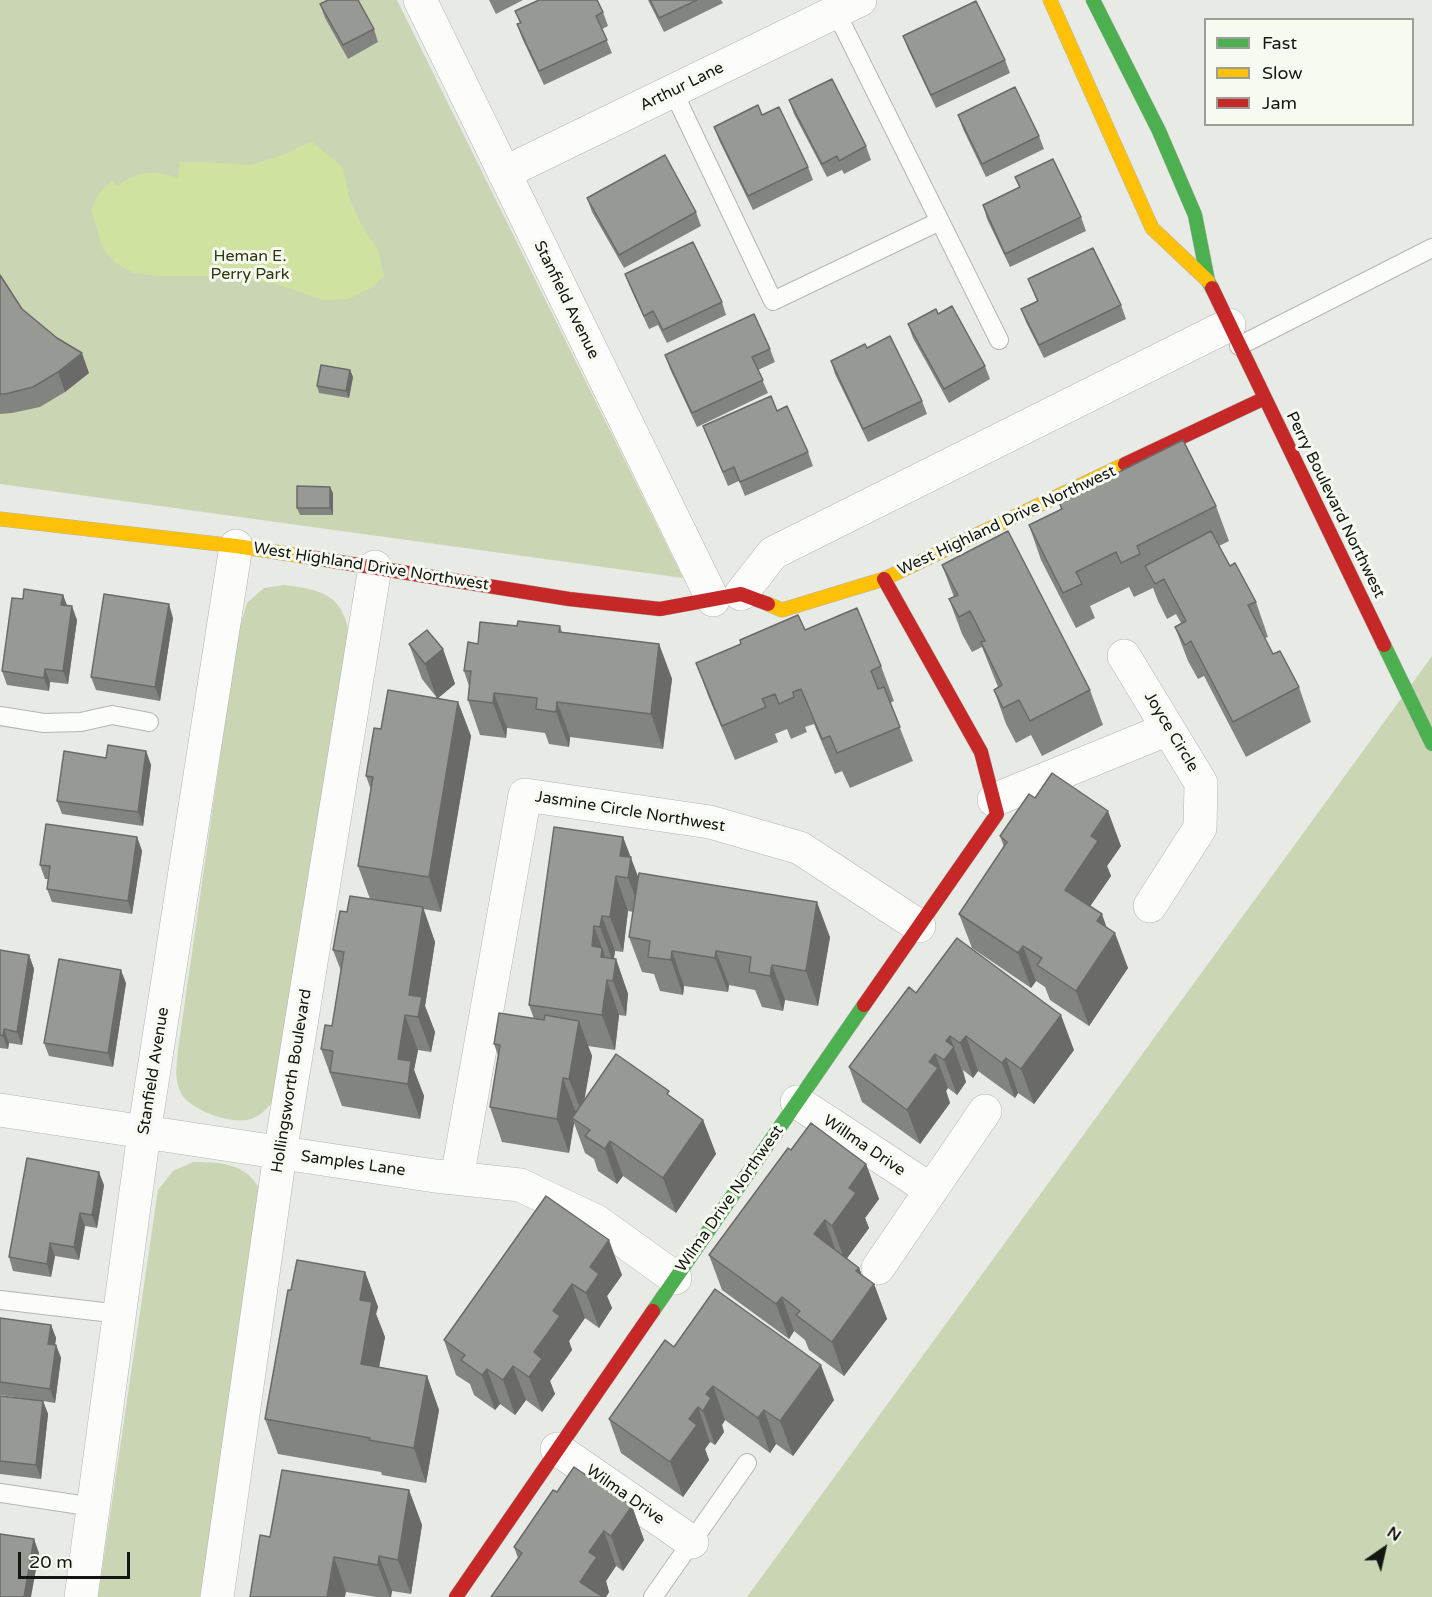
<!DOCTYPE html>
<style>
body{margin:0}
#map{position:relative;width:1432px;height:1597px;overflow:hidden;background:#e8eae5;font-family:"Varela Round",sans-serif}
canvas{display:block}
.legend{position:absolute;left:1204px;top:18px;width:210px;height:108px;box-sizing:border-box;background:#f7faf0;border:2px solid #9c9f97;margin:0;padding:8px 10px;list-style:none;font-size:18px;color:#141612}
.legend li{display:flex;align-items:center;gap:12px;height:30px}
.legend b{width:30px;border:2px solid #9c9f97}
.north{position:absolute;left:1354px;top:1519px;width:60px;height:60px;-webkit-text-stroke:4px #f7faf0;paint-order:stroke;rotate:34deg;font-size:16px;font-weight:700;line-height:24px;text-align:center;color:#141612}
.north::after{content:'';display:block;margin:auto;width:21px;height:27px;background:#141612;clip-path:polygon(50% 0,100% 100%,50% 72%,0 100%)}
.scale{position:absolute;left:18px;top:1552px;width:112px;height:27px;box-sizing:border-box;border:3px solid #141612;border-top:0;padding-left:8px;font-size:18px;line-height:21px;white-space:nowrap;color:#141612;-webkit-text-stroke:4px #f7faf0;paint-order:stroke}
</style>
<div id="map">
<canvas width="1432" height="1597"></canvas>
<ul class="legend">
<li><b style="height:8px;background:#4caf50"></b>Fast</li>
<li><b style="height:8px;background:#ffc107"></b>Slow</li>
<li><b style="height:8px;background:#c62828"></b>Jam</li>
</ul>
<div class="north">N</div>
<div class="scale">20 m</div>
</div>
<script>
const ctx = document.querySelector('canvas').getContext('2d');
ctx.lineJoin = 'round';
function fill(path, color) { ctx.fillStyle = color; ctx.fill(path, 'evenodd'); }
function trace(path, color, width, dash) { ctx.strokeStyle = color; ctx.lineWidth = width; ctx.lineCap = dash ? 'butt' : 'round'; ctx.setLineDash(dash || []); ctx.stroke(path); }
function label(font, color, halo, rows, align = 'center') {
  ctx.font = font + ' "Varela Round",sans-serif'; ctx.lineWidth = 6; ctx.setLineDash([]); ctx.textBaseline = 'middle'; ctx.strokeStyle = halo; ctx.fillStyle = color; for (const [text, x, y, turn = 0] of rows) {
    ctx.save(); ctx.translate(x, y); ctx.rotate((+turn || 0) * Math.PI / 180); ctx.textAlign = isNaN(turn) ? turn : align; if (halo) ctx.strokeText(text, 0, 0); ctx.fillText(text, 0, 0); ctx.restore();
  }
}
fill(new Path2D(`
 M0,0H397L683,578L0,484Z
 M284,585C320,589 344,595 349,635L276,1098C269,1106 261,1116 251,1119C231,1125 188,1110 180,1091C174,1078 177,1064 178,1050L238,632L247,603L264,588Z
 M1432,656V1597H747L1403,696Z
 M193,1162C226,1162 250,1164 264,1198L207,1597H98L158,1190L173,1171Z`), '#cad5b4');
fill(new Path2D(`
 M311,141L343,167L349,197L360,222L378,250L384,276L371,288L349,299L323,300L276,284L229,276H157L133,273L116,263L103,249L91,210L99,193L112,181L118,186C136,170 157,170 178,178L180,162H205L251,165L285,154Z`), '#cfe29f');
const lane = new Path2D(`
 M832,4L999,340
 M673,91L773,301L940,221
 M1239,346L1432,248
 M0,716L44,723L81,722L112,715L149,722
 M0,1300L120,1314
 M0,1493L94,1507
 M653,1597L747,1463`);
const street = new Path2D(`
 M420,0L713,600
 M504,173L860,0
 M741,594L773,553L1229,325
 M1124,656L1201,783L1200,828L1150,906
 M994,800L1168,729
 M797,1102L931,1190
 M0,1110L435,1176L520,1185L596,1221L675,1278
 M457,1178L525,795L710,822L800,848L919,926
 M878,1268L985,1111
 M557,1449L692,1542
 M81,1597L144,1133L236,546
 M217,1597L280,1154L375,567`);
const fast = new Path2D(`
 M1093,0L1159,131L1195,215L1208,281L1212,288
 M1384,645L1432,744
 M653,1311L864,1005`);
const slow = new Path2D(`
 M1050,0L1152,228L1208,281
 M0,519L236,546L302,556
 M768,604L782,610L884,579L1125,464`);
const jam = new Path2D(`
 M1212,288L1384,645
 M1125,464L1265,398
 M302,556L569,599L660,609L741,594L768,604
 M864,1005L997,814L981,752L884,579
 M456,1597L653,1311`);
trace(lane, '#b4b6b1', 20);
trace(street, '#b4b6b1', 34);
trace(fast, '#b4b6b1', 15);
trace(slow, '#b4b6b1', 15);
trace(jam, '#b4b6b1', 15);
trace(lane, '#fcfcfb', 18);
trace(street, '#fcfcfb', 33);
trace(fast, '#4caf50', 14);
trace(slow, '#ffc107', 14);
trace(jam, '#c62828', 14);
fill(new Path2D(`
 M489,0H523L496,14Z
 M648,0H721L723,3L664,32Z
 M320,4L374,29L378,42L348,59L325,18Z
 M515,11L603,12L608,26L602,29L612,53L544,85L522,38L517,24L520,23Z
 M903,36L1005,60L1010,73L936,108L908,49Z
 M789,100L866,146L871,160L844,174L842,170L827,177L794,114Z
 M958,115L1039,136L1044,149L986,177L963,129Z
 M714,127L808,167L813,180L753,210L719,140Z
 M1015,177L1081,217L1086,231L1010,267L987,219L983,205L1019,187Z
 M587,198L696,212L701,226L624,268L592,212Z
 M625,274L722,302L726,315L667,343L658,325L649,329L630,287Z
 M0,275L22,309L89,373L65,392L40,407L12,413L0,414Z
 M1028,279L1121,305L1126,319L1044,358L1026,322L1021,309L1037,301Z
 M938,314L985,366L990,379L949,403L913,338L908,324Z
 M770,349L775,362L758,370L768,393L697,427L670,369L665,355Z
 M831,361L922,401L927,414L868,442L835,374Z
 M350,370L353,377L349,398L319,393L317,386Z
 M777,411L808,452L813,466L745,496L739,481L728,486L703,426Z
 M333,493V515H300L297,508Z
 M1059,502L1216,506L1229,541L1219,546L1230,566L1256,602L1268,637L1265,638L1273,654L1299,687L1311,722L1246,757L1204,676L1198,679L1188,661L1175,627L1181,623L1176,614L1167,619L1158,601L1150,580L1153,588L1134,597L1129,587L1090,606L1095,618L1076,628L1041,560L1029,525L1061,509Z
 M942,565L1090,690L1103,725L1042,756L1031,735L1016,743L1006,724L994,690L998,687L982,647L972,652L962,634L949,599L954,597Z
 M63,595L67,606L77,620L68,684L50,682L49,691L7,685L2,671L23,599Z
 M173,618L160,701L96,690L91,677Z
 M517,626H560L562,632L659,644L672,679L663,749L570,737L569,747L549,744L545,733L507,728L506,738L480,735L468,700L469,686L464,671Z
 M805,630L881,666L894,701L890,703L913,761L850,788L842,771L835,774L814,724L805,727L807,732L791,739L787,729L775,734L778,742L735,760L709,698L696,663Z
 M409,644L443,649L455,684L438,698L458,702L471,736L441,912L423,909L435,942L425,1006L435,1032L431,1052L418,1050L414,1070L424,1096L420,1119L342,1106L321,1049L332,1026L341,971L333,950L347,912L370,899L358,866L371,790L366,776L437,698L422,679Z
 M146,751L151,765L143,826L62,814L57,801L106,758Z
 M1035,798L1121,846L1107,866L1111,876L1090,906L1106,927L1128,968L1089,1026L1050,1000L1045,987L1036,981L1031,988L972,948L959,914L1004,847L1000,836Z
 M137,837L142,851L132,914L52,902L47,889L49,879H45L40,865Z
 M623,837L638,878L830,937L818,1006L785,1000L783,1011L762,1007L755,990L729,985L728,992L684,986L683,995L660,991L654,974L642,972L629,937L633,912L628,911L623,952L615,951L614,959H616L628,994L626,1016L619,1015L615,1050L588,1046L592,1056L584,1100L672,1098L703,1120L716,1154L676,1213L623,1176L617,1184L598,1171L594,1159L585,1153L574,1123L569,1153L502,1142L490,1107L498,1055L494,1044L534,1019L529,1005Z
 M0,950L29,955L34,969L22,1045L9,1043L8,1049L0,1048Z
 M126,983L113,1067L49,1056L44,1043Z
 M916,993L1074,1050L1034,1104L1018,1093L1015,1098L978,1071L973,1078L963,1070L966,1082L957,1095L948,1088L946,1091L950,1103L920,1144L862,1102L849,1067Z
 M791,1150L866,1164L879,1199L865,1218L869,1228L847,1258L859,1268L862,1275L874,1284L887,1319L844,1376L809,1350L805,1340L794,1331L789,1339L722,1290L709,1255Z
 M104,1185L97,1228L85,1226L79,1260L55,1256L51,1277L13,1271L9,1257Z
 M546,1196L622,1275L607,1296L612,1308L599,1328L585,1318L569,1341L572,1350L550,1381L555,1394L542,1412L526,1400L515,1415L500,1404L495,1410L474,1395L470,1384L456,1375L444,1340Z
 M365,1272L378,1307L376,1314L385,1337L379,1367L427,1376L439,1410L426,1483L382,1475L381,1472L278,1454L265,1419L291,1290Z
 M0,1318L51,1325L56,1338L55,1345H56L61,1358L55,1403L43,1401L48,1414L41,1479L0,1474V1396L36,1400L0,1395Z
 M674,1347L834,1400L793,1456L776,1444L770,1453L725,1420L722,1425L724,1432L715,1445L710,1442L705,1449L709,1460L683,1497L621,1453L609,1419Z
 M409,1490L422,1525L411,1594L392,1591L391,1597H376L346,1592L270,1537Z
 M557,1492L632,1506L644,1540L623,1571L616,1566L606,1581L609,1592L606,1597H491L518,1558L514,1547Z`), '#828480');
fill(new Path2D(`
 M82,353L89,373L65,392L58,372Z
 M350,370L353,377L349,398L346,391Z
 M330,487L333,493V515L330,508Z
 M63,595L68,608L61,605Z
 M169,604L173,618L160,701L155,687Z
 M72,606L77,620L68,684L63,671Z
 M659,644L672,679L663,749L651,714Z
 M443,649L455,684L437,699L425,664Z
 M45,669L50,682L49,691L44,678Z
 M494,693L507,728L506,738L493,703Z
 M458,702L471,736L441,912L429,877Z
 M557,702L570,737L569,747L556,712Z
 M146,751L151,765L143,826L138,812Z
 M1108,811L1121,846L1107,866L1111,876L1078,924L1065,890L1091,836Z
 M137,837L142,851L132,914L128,901Z
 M623,837L644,892L641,913L620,856Z
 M616,876L628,911L623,952L610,917Z
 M817,902L830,937L818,1006L806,971Z
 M423,907L435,942L425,1006L435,1032L431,1052L418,1017L409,995Z
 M1102,914L1111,940L1115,933L1128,968L1089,1026L1076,991L1097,921Z
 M602,916L615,951L613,962L600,927Z
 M594,926L613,978L616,959L628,994L626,1016L613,981L592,946Z
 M1023,946L1036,981L1031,988L1018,953Z
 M672,951L684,986L683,995L671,960Z
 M716,951L729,985L728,992L715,958Z
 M29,955L34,969L22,1045L17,1032Z
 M772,965L785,1000L783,1011L770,976Z
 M121,970L126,983L113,1067L108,1053Z
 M607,980L619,1015L615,1050L602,1015Z
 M405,1015L418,1050L414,1070L424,1096L420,1119L398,1059Z
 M1061,1015L1074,1050L1034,1104L1021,1069Z
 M579,1021L592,1056L582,1114L569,1079Z
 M4,1029L9,1043L8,1049L3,1036Z
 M950,1036L966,1082L957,1095L944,1060L946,1041Z
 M966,1036L978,1071L973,1078L960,1043Z
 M935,1054L948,1088L946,1091L950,1103L920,1144L907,1110L929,1062Z
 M1006,1058L1018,1093L1015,1098L1002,1063Z
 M563,1078L576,1113L572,1118L574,1123L569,1153L557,1119Z
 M703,1120L716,1154L676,1213L663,1178Z
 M610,1141L623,1176L617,1184L605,1149Z
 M866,1164L879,1199L865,1218L869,1228L845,1261L832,1226L849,1188Z
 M99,1172L104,1185L97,1228L92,1215Z
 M80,1213L85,1226L79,1260L74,1247Z
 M825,1220L837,1255L814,1234Z
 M609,1240L622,1275L607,1296L612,1308L599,1328L586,1293L590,1267Z
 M50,1243L55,1256L51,1277L47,1264Z
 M859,1268L868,1293L874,1284L887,1319L844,1376L832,1342L856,1271Z
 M365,1272L378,1307L376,1314L385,1337L373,1398L361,1364L360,1300Z
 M572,1284L585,1318L569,1341L572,1350L550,1381L555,1394L542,1412L529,1377L534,1352L553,1311Z
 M782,1297L794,1331L789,1339L776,1304Z
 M51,1325L56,1338L53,1357L48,1344Z
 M56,1345L61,1358L55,1403L50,1389Z
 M821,1365L834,1400L793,1456L780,1421Z
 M513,1366L526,1400L515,1415L503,1380Z
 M487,1369L500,1404L495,1410L482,1375Z
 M427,1376L439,1410L426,1483L414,1448Z
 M713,1386L725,1420L722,1425L724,1432L715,1445L703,1411L706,1394Z
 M43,1401L48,1414L41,1479L36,1465Z
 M698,1407L710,1442L705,1449L709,1460L683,1497L670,1462L689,1419Z
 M764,1410L776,1444L770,1453L758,1418Z
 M409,1490L422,1525L411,1594L398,1560Z
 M632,1506L644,1540L623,1571L611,1536Z
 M604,1531L616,1566L606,1581L609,1592L606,1597H586L580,1582L589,1552Z
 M34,1539L39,1553L31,1597H24Z
 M379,1556L392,1591L391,1597H390L378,1565Z
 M334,1557L346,1592L345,1597H327Z`), '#6a6b68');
const building = new Path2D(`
 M328,0H358L374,29L343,45L320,4Z
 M539,0H597L603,12L596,16L607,40L539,71L517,24L521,23L515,11Z
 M650,0H697L659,18Z
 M976,1L1005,60L931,95L903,36Z
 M832,79L866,146L839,161L837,156L822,164L789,100Z
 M1015,87L1039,136L982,164L958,115Z
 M758,105L762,115L779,107L808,167L748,196L714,127Z
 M665,155L696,212L619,255L587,198Z
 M1053,159L1081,217L1005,254L983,205L1020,187L1015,177Z
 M693,242L722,302L663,330L653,311L644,316L625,274Z
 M1093,248L1121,305L1039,345L1021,309L1038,301L1028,279Z
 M0,275L22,309L57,338L82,353L58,372L33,387L5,394H0Z
 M952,306L985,366L944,389L908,324L936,309L938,314Z
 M754,314L770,349L752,357L763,380L692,413L665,355Z
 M890,336L922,401L863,429L831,361L865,344L867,348Z
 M321,365L350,370L346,391L317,386Z
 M771,396L777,411L787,406L808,452L740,482L734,467L723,472L703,426Z
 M1183,440L1216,506L1137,546L1140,554L1121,563L1116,552L1076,572L1082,584L1063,593L1029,525L1062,509L1059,502Z
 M297,486L330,487V508H297Z
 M1008,531L1090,690L1030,721L1019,700L1003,708L994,690L1002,685L981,642L985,641L970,611L959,617L949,599L958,595L942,565Z
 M1211,531L1230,566L1235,563L1256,602L1248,605L1273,654L1280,651L1299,687L1233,722L1191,641L1185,645L1175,627L1186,621L1164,579L1155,584L1145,566Z
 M24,589L63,595L61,605L72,606L63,671L45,669L44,678L2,671L12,598L23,599Z
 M104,594L169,604L155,687L91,677Z
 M857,608L881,666L871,671L878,689L884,687L900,727L837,753L830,736L822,739L801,689L793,692L794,697L779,704L775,694L762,699L766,707L722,726L696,663L741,644L740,640L798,615L805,630Z
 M518,621L560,626L559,632L659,644L651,714L557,702L556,712L536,709L537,698L494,693L493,703L468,700L471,671H464L468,642L478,644L480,622L517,626Z
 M427,630L443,649L425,664L409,644Z
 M388,690L458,702L429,877L358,866L373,777L366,776L374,728L381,729Z
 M108,745L146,751L138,812L57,801L64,751L106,758Z
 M1052,773L1108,811L1091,836L1098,841L1065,890L1102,914L1097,921L1115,933L1076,991L1037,965L1042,958L1023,946L1018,953L959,914L1007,842L1000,836L1029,794L1035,798Z
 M46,824L137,837L128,901L47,889L50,866L40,865Z
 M554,827L623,837L620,856L631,857L628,878L616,876L610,917L602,916L600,927L594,926L592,946L602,948L601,957L616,959L613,981L607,980L602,1015L529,1005Z
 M639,873L817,902L806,971L772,965L770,976L749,972L751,957L716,951L715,958L672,951L671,960L648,957L650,941L629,937Z
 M350,896L423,907L409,995L422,997L418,1017L405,1015L398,1059L411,1061L408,1084L330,1072L333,1051L321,1049L325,1025L332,1026L344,952L333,950L340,911L347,912Z
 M957,938L1061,1015L1021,1069L1006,1058L1002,1063L966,1036L960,1043L950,1036L946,1041L954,1047L944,1060L935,1054L929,1062L938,1068L907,1110L849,1067L909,987L916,993Z
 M0,950L29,955L17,1032L4,1029L3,1036L0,1035Z
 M59,959L121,970L108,1053L44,1043Z
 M499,1013L544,1020L545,1015L579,1021L569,1079L563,1078L557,1119L490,1107L500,1045L494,1044Z
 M616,1054L669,1091L667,1094L703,1120L663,1178L610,1141L605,1149L585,1136L590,1130L572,1118Z
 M811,1123L866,1164L849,1188L856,1193L832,1226L825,1220L814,1234L859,1268L856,1271L874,1284L832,1342L796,1315L800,1311L782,1297L776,1304L709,1255L788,1148L791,1150Z
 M27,1158L99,1172L92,1215L80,1213L74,1247L50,1243L47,1264L9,1257Z
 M546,1196L609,1240L590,1267L599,1274L586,1293L572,1284L553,1311L560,1316L534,1352L542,1359L529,1377L513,1366L503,1380L487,1369L482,1375L461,1360L465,1355L444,1340Z
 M297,1260L365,1272L360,1300L372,1302L361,1364L427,1376L414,1448L369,1440L370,1438L265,1419L288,1290H291Z
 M715,1289L821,1365L780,1421L764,1410L758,1418L713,1386L706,1394L711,1398L703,1411L698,1407L689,1419L697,1425L670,1462L609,1419L665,1340L674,1347Z
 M0,1318L51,1325L48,1344L56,1345L50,1389L0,1382Z
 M0,1396L43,1401L36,1465L0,1461Z
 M574,1467L632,1506L611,1536L604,1531L589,1552L597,1557L580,1582L603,1597H491L522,1553L514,1547L553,1490L557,1492Z
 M282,1470L409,1490L398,1560L379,1556L378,1565L334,1557L327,1597H250L260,1535L270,1537Z
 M0,1534L34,1539L24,1597H0Z`);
fill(building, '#979995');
trace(building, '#6a6b68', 1.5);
label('16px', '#141612', '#f7faf0', [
 ["Arthur Lane",682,87,-26],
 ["Stanfield Avenue",566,300,64],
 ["Perry Boulevard Northwest",1335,505,64],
 ["West Highland Drive Northwest",1007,521,-25],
 ["West Highland Drive Northwest",371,567,9],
 ["Joyce Circle",1171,732,59],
 ["Jasmine Circle Northwest",630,812,9],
 ["Stanfield Avenue",154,1071,-81],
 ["Hollingsworth Boulevard",292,1081,-81],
 ["Willma Drive",864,1146,34],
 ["Samples Lane",353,1164,8],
 ["Wilma Drive Northwest",730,1199,-55],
 ["Wilma Drive",625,1495,35]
]);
label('16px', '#2d3710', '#f7faf0', [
 ["Heman E.",250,257],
 ["Perry Park",250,275]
]);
</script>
